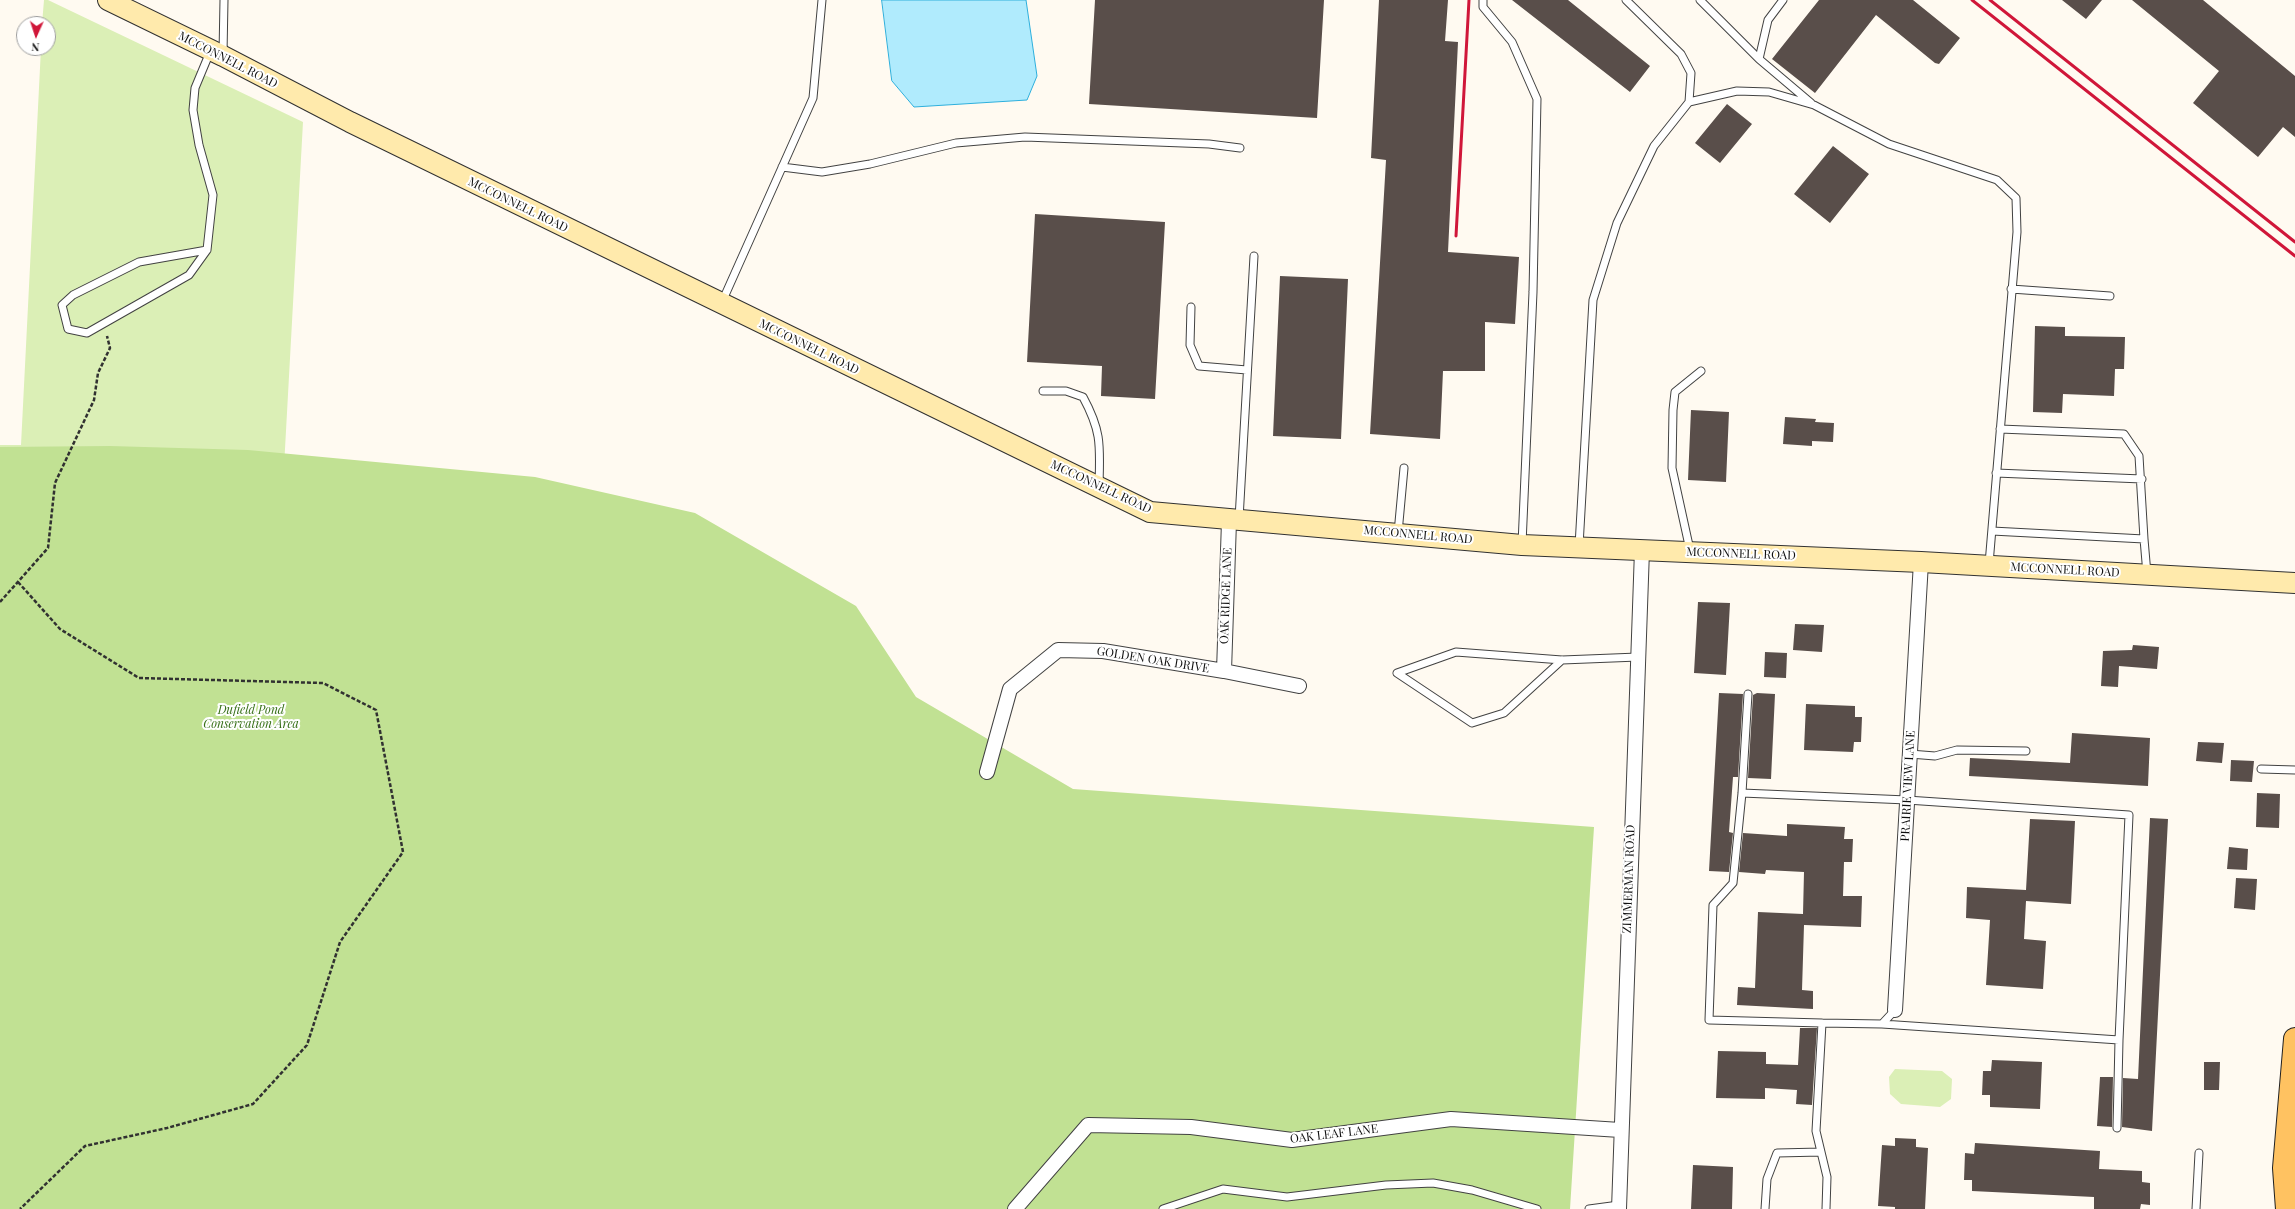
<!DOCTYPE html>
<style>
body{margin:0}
#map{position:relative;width:2295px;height:1209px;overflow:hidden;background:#fffaf1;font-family:"Playfair Display",serif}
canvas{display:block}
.north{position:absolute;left:16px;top:16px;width:40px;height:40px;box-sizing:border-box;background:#fff;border:1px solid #9f9f9f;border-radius:50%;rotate:183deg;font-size:11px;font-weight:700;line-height:16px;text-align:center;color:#0f0f0f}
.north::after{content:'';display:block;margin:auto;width:14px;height:18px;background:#d01639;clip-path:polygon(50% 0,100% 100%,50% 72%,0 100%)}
</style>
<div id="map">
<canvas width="2295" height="1209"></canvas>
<div class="north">N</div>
</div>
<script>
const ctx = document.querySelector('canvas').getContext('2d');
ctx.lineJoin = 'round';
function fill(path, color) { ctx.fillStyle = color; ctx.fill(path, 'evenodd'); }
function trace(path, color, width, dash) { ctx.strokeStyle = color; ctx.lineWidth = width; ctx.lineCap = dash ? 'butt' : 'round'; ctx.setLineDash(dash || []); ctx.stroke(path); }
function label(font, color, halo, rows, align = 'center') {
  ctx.font = font + ' "Playfair Display",serif'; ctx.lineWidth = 4; ctx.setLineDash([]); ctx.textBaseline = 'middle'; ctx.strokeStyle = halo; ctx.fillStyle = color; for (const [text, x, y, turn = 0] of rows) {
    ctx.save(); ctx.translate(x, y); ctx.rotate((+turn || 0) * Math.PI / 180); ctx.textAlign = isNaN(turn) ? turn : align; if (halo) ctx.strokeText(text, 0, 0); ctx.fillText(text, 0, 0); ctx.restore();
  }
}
fill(new Path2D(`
 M44,0H48L303,122L284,467L0,1209V445H21L41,48H48V24H42Z
 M1895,1069L1942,1071L1952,1079L1951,1099L1940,1107L1901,1104L1890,1094L1889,1077Z`), '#dbefb6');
fill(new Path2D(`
 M110,446L248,450L535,477L695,513L856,606L916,697L1073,789L1594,827L1570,1209H0V447Z`), '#c1e193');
const water = new Path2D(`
 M882,0H1026L1037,76L1027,100L914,107L892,81Z`);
fill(water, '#b0ebfd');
trace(water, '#2eafdc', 1);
fill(new Path2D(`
 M1095,0H1324L1317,118L1089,104Z
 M1379,0H1448L1445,41L1458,42L1448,252L1519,257L1515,324L1485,322V371H1443L1440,439L1370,434L1386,160L1371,158Z
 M1512,0H1568L1650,66L1630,92Z
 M1819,0H1913L1960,38L1939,64L1935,63L1876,15L1815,93L1772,59Z
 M2062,0H2102L2086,19Z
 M2132,0H2203L2295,76V137L2283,127L2258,157L2193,103L2219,71Z
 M1727,104L1752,124L1720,163L1695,143Z
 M1833,146L1869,174L1830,223L1794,194Z
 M1035,214L1165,222L1155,399L1101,396L1102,366L1027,362Z
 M1280,276L1348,279L1341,439L1273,436Z
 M2035,326L2065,327V336L2125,337L2124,369H2115L2114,396L2063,394L2062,413L2033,412Z
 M1691,410L1729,412L1726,482L1688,480Z
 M1785,417L1816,419L1815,422L1834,423L1833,442L1812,441V446L1783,444Z
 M1698,602L1730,603L1726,675L1694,673Z
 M1795,624L1824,625L1822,652L1793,650Z
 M2133,645L2159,647L2157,669L2119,666L2118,687L2101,686L2103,651L2132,650Z
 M1765,652L1787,653L1786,678L1764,677Z
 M1719,693L1743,694L1738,777H1733L1729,832L1733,833L1729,872L1709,871Z
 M1757,693L1775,694L1771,779L1748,778L1753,695Z
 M1806,704L1855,706V717H1862L1861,742H1854L1853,752L1804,750Z
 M2072,733L2150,738L2148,786L1969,776L1970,758L2070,763Z
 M2198,742L2224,743L2222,763L2196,761Z
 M2231,760L2254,761L2252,782L2230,781Z
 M2257,793L2280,794L2279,828L2256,827Z
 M2150,818L2168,819L2152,1131L2122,1127L2123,1078L2138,1079Z
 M2030,819L2075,821L2071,904L2026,901L2024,939L2046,941L2043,989L1986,985L1990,920L1966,918L1967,887L2026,890Z
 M1787,824L1845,827L1844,839H1853L1852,862H1844L1843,896H1862L1861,927L1804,925L1802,990L1813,991V1009L1737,1005L1738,987L1755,988L1758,912L1803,914L1804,872L1766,870L1765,874L1739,872L1743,833L1787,836Z
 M2229,847L2248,849L2247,870L2227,869Z
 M2236,878L2257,879L2255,910L2234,908Z
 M1800,1028H1817L1812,1105L1796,1104L1797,1090L1765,1088V1099L1716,1098L1718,1051L1766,1052V1064L1798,1065Z
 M1992,1060L2042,1062L2040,1109L1990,1107V1095H1982L1983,1071H1991Z
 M2204,1062H2220L2219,1090H2204Z
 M2100,1077H2113L2112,1127L2097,1126Z
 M1895,1138L1916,1139V1147L1928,1148L1925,1209H1895V1207L1878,1206L1882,1145L1895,1146Z
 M1975,1143L2100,1151L2099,1169L2142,1171V1182L2150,1183V1205L2141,1204L2140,1209H2094V1197L1972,1191V1180H1964L1965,1153L1974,1154Z
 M1693,1165L1733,1167L1732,1209H1691Z`), '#594e4a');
const lane = new Path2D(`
 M1483,0V7L1512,42L1537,99L1533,292L1522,544
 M1626,0L1681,54L1691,73L1689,102
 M1700,0L1759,59
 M1783,0L1768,20L1759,59L1811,103
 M223,54L224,0
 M782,167L822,172L870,164L956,143L1025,137L1209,144L1240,148
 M207,250L139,262L73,295L62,305L68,329L87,333L189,275L207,250L213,195L199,145L193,110L195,88L210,52
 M2011,289L2110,296
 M722,302L813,98L822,0
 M1191,307L1190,345L1199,366L1247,370
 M1043,391H1066L1083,397C1102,432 1100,446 1099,485
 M2000,429L2124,434L2139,456L2144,539
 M1996,473L2142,479
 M1239,519L1254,256
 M1992,531L2144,539L2147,574
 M1398,533L1404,468
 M1579,546L1593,300L1617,223L1654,146L1689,102L1737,91L1769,92L1814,105L1889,144L1997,180L2016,198L2017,232L1989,564
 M1690,550L1672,468L1673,410L1675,392L1701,371
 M1562,660L1504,713L1472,723L1397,673L1456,652L1562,660L1638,657
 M1748,694L1742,793L1733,883L1713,905L1709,1020L1822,1023
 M1910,754L1935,756L1957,750L2026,751
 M2261,769L2295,770
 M1742,793L1907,800L2129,815L2119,1040L1882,1024
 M2117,1128L2119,1040
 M1163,1209L1223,1189L1287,1197L1386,1185L1433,1183L1472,1190L1537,1209
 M1589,1209L1619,1205
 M1765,1209L1767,1179L1777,1153L1821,1152
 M1826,1209L1827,1177L1816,1131L1822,1023L1882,1024L1895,1010
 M2196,1209L2199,1153`);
const street = new Path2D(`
 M1224,671L1229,521
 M987,772L1010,689L1058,650L1103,651L1224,671L1299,686
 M1895,1010L1921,562
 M1015,1209L1088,1125L1191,1127L1292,1140L1451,1119L1620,1130
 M1619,1209L1642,550`);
const secondary = new Path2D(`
 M108,0L223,56L350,122L1150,512L1522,545L1921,562L2295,583`);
const primary = new Path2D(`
 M2287,1209L2284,1168L2295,1039`);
trace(lane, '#424242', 9);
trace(street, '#424242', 16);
trace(secondary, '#313131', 22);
trace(primary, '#202020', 24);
trace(new Path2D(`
 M18,582L60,629L139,678L323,683L376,710L403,852L340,942L307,1045L253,1104L167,1128L85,1146L20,1209
 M0,602L48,548L55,483L94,400L98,373L110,348L107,336`), '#313131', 2.5, [4, 2]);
trace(lane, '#fff', 7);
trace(street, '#fff', 14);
trace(secondary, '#ffeaac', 20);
trace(primary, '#ffc261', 22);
trace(new Path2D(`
 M1972,0L2295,256
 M1990,0L2295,242
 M1456,236L1469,0`), '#d01639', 3);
label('12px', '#0f0f0f', '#fff', [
 ["MCCONNELL ROAD",228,60,27],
 ["MCCONNELL ROAD",518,205,26],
 ["MCCONNELL ROAD",809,347,26],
 ["MCCONNELL ROAD",1101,487,25],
 ["MCCONNELL ROAD",1418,535,5],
 ["MCCONNELL ROAD",1741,554,2],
 ["MCCONNELL ROAD",2065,570,3],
 ["OAK RIDGE LANE",1226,596,-88],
 ["GOLDEN OAK DRIVE",1153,660,9],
 ["PRAIRIE VIEW LANE",1908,786,-87],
 ["ZIMMERMAN ROAD",1629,879,-88],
 ["OAK LEAF LANE",1334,1134,-7]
]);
label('italic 12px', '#366f17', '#fff', [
 ["Dufield Pond",251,710],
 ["Conservation Area",251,724]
]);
</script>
